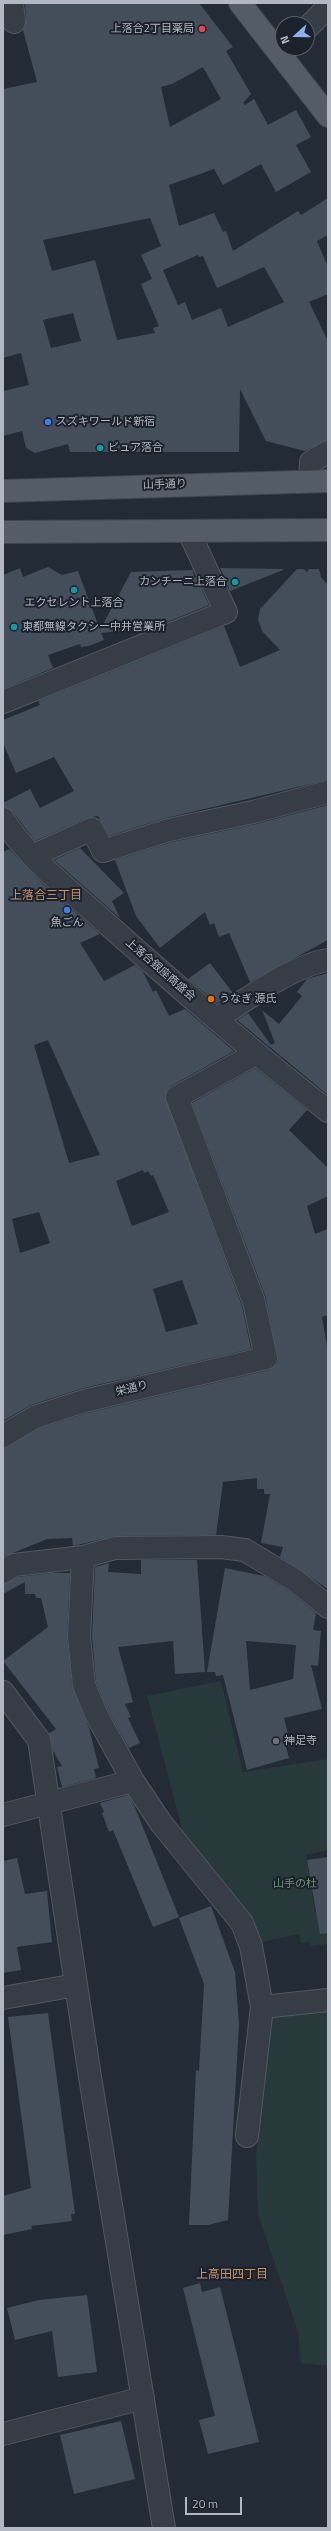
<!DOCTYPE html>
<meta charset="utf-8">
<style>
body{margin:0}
#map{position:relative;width:331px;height:2531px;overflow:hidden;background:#232b36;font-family:"Titillium Web",sans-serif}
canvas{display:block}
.frame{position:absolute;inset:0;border:4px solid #b1b8c3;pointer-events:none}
.north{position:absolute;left:275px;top:16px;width:40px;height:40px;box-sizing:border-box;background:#1b222c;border:1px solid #575e68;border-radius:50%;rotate:249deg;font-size:11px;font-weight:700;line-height:16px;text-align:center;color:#b1b8c3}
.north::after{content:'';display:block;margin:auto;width:14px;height:18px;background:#8bb1ee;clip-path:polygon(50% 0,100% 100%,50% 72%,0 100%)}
.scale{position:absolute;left:185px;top:2497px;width:57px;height:18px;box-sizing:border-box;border:2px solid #b1b8c3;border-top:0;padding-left:5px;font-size:12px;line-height:14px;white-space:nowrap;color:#b1b8c3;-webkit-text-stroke:3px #1b222c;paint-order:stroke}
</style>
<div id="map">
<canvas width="331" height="2531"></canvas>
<div class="frame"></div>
<div class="north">N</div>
<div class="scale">20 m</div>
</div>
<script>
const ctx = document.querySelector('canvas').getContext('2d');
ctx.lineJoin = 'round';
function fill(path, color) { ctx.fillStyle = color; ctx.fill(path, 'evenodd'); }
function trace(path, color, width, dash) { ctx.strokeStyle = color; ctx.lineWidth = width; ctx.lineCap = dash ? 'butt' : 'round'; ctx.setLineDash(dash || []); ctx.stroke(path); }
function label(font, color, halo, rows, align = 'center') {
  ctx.font = font + ' "Titillium Web","Noto Sans JP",sans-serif'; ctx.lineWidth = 4; ctx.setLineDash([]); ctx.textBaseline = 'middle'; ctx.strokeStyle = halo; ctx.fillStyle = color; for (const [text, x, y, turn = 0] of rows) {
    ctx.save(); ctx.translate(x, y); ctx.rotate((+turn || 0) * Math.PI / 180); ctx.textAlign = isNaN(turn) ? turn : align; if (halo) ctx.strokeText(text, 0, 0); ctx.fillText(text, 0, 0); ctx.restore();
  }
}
fill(new Path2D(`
 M221,1681L243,1772L328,1759V1850L306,1855L315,1912L328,1910V1944L311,1946L310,1942L301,1943L299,1934L262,1942L260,1936L185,1840L147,1696Z
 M328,2008V2366L301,2363L298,2332L258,2214L256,2157L268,2022L271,2014Z`), '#27393a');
fill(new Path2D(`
 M25,3H199L233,47L226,51L251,94L243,103L245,105L254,99L268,125L296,110L311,137L296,145L311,172L276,192L261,164L223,185L214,169L169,185L179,226L214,213L223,232L226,231L233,251L298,211L301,215L328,198V235L317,241L328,267V294L309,302L328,341V440L305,451L266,441L240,389L239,452H70L68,444L35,453L26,448L22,431L3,436V391L29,385L21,353L3,358V89L37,82L23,30L26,21ZM203,67L221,99L170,127L161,87L172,84ZM150,218L161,246L141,255L152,279L141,284L159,326L153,328L155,333L117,340L95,260L52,271L43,240ZM198,255L199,257L203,256L217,288L264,267L284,302L228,327L221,308L192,320L185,302L178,305L163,270ZM73,313L81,341L51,348L43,320Z
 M48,567L62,575L78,571L100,630L131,572L193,570L194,578L196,577L209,605L145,631L144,628L101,633L104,640L89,646L81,647L80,644L48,655L53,668L3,689V575L20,568L23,577Z
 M220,568L283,569V570L230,591Z
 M297,569H304L307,572L309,569H319L321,577L328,585V780L166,818L109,836L98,816L87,818L35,841L13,812L4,807L3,803L30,789L40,808L74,791L54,757L16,773L3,743V720L40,705L38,701L224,626L240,667L280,650L262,631L258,620L260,609Z
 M328,805V940L250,982L229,933L219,937L214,923L210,925L205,912L160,948L136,916L115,860L172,842L256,824Z
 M80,848L124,893L112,901L120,918L54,860Z
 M9,849L42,883L100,934L80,943L104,981L135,965L143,972L153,992L156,990L169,1016L185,1009L234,1051L171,1086L165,1096L242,1306L251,1349L80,1389L31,1405L3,1421V852ZM48,1040L100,1155L69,1163L34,1045ZM143,1170L144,1173L148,1171L151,1176L153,1175L169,1212L132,1226L116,1181ZM39,1212L50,1243L20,1253L12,1219ZM182,1280L198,1324L166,1332L153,1289Z
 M210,963L233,993L217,1003L188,979Z
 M328,973V1095L237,1020L248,1013L271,1045L275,1043L262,1010L279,1024L302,996L297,992L307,979Z
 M255,1068L307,1110L289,1130L328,1168V1196L307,1206L315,1234L328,1229V1315L322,1317L328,1352V1589L280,1557L283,1547L261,1543L270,1494H264V1489H257V1478L223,1482L216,1535L115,1536L73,1546L72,1538L47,1539L3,1557V1448L40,1428L87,1413L269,1370L278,1362L266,1298L192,1103Z
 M141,1560H197L205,1672L175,1674L173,1641L118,1647L133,1702L125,1704L131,1717L128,1718L140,1743L129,1748L108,1711L96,1682L92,1637L95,1567L109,1563L108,1572L141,1574Z
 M225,1568L264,1576L289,1591L316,1613L313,1630L321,1631L318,1666L311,1665L322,1709L284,1718L291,1746L286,1747L289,1758L247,1770L223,1675L216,1676L215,1672H207ZM246,1641L296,1645L293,1679L250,1690Z
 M51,1573H70L67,1636L72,1686L89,1728L99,1768L94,1769L96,1778L62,1787L57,1767L62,1766L53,1751L49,1733L56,1729L3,1661L48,1627L41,1598H36L35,1594H25V1582L3,1594V1584L18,1577Z
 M128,1795L134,1805L179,1917L153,1927L113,1830L109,1832L102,1813L104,1812L100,1803Z
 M328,1857V1933L320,1934L307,1860Z
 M17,1858L25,1894L47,1891L52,1942L17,1947L21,1970L3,1973V1861Z
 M211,1906L235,1972L239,2024L228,2220L208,2225H189L196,2070L199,2071L204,1984L179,1918Z
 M48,2013L75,2214H71L72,2221L31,2226L32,2229L3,2235V2196L31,2188L8,2017Z
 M200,2283L202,2292L220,2287L259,2442L208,2454L199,2420L215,2416L183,2288Z
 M87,2295L97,2372L58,2377L52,2331L15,2340L7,2308L39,2300Z
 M121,2421L135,2479L74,2494L60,2435Z`), '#444e5b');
const street = new Path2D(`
 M12,3L14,22
 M307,28L328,7
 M310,481L311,462L328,452
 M3,702L226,612L189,532
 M3,819C29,860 70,890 105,922C178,987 251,1051 328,1111
 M32,856L92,829L103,851L169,830L253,812L328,792
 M216,1019C245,1000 294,965 328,960
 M3,1436L35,1417L84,1401L266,1358L254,1302L177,1097L255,1054
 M83,1557L79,1637L84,1685L97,1716L133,1781L161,1823L242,1923L251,1946L262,2007L247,2136
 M3,1572L14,1565L83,1557L115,1548L221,1547L245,1550L296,1581L328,1607
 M3,1692L39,1740L90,2077L164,2528
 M3,1815L133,1781
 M3,1998L76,1985
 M262,2007L328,2000
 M3,2434L143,2398`);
const primary = new Path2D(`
 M240,3L328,116
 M3,491L328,481
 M3,532L328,530`);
trace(street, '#515862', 24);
trace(primary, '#3f4650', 24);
trace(street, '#363d47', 22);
trace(primary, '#545c67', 22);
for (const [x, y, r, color] of [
 [202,29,4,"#e0444e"],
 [48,422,4,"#3f7fe0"],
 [100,448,4,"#0f9aa8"],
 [235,582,4,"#0f9aa8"],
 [74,590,4,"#0f9aa8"],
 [14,627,4,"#0f9aa8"],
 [67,910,4,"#3f7fe0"],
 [211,999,4,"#e8710a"],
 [276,1741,4,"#6b7280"]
]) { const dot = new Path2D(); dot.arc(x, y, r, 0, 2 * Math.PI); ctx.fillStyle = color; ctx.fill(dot); trace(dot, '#1b222c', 1.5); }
label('11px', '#b1b8c3', '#1b222c', [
 ["上落合2丁目薬局",194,29,"right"],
 ["スズキワールド新宿",56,422],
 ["ビュア落合",108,448],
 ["カンチーニ上落合",227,582,"right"],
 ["エクセレント上落合",74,603,"center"],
 ["東都無線タクシー中井営業所",22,627],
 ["魚ごん",67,923,"center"],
 ["うなぎ 源氏",219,999],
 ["神足寺",284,1741]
], 'left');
label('11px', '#b1b8c3', '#1b222c', [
 ["山手通り",165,485,-2],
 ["上落合銀座商盛会",160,970,41],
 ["栄通り",132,1389,-14]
]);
label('11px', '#6a9273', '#1b222c', [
 ["山手の杜",295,1884]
]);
label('12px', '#ca9165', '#1b222c', [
 ["上落合三丁目",46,896],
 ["上高田四丁目",232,2275]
]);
</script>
